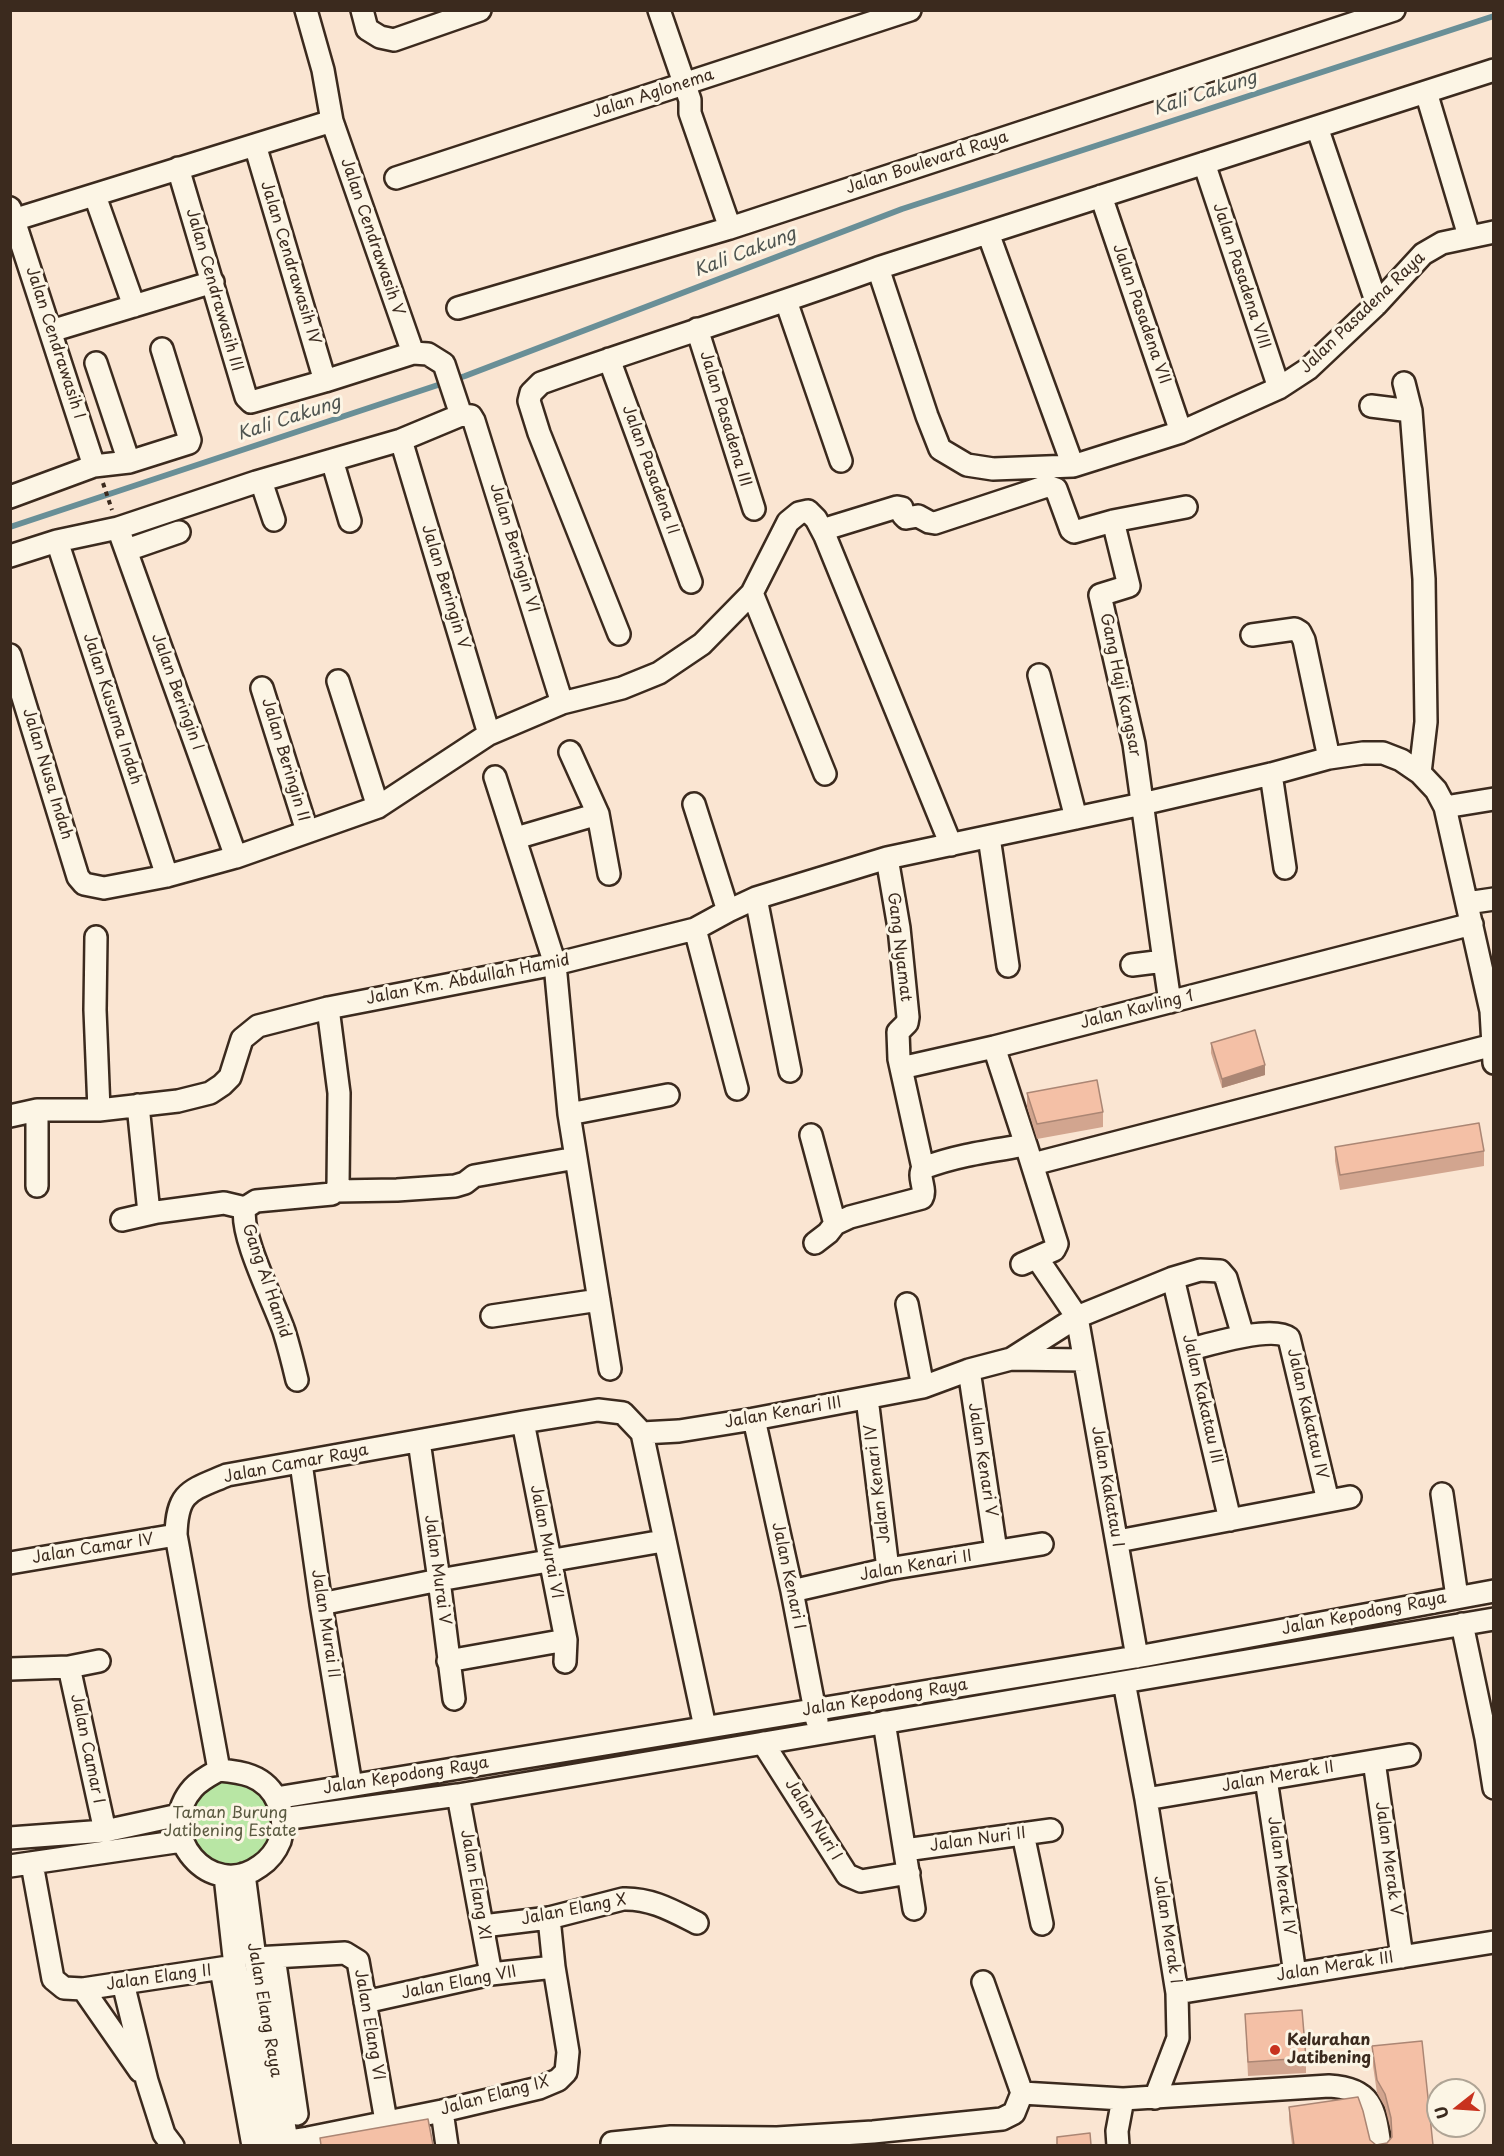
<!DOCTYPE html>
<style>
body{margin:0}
#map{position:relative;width:1504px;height:2156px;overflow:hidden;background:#fae5d2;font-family:"Playpen Sans",sans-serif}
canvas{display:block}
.frame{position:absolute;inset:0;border:12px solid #3b2a1e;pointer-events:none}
.north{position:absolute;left:1426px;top:2078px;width:60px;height:60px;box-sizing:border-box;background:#fcf5e5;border:2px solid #afa495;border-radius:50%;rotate:253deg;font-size:16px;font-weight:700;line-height:24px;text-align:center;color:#3b2a1e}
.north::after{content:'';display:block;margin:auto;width:21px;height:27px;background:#c8321e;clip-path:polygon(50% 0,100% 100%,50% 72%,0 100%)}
</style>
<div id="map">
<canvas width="1504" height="2156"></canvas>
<div class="frame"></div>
<div class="north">U</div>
</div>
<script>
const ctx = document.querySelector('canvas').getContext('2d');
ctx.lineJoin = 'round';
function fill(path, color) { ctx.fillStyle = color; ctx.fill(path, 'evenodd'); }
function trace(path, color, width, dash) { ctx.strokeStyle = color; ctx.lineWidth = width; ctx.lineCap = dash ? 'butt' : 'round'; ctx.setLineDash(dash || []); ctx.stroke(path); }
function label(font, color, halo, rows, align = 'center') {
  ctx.font = font + ' "Playpen Sans",sans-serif'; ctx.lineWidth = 6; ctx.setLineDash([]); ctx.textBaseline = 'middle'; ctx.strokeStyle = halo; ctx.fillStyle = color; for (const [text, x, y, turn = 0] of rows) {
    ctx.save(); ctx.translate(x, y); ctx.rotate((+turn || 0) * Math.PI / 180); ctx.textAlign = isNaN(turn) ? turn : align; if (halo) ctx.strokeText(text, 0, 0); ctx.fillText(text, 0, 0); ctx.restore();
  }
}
fill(new Path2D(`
 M189 1823a42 42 0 1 1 84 0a42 42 0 1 1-84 0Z`), '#b8e6a4');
trace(new Path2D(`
 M10,527L465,376L902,209L1494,16`), '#698f97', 6);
const minor = new Path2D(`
 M306,10L323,70L332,121L413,353
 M362,10L367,29L380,37L394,40L480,10
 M659,10L690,100V113L730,228
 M1426,92L1469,236
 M1317,127L1377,304
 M255,145L325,381
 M1204,163L1279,388
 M178,168L246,397L251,402L325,381L413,353L428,354L444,364L461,415L471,416L474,421L562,703
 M396,178L910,10
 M95,196L134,306
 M1101,196L1181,432
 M10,208L94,466
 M10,221L332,121
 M988,233L1073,466
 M878,268L927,416L940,449L967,465L993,469L1073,466L1181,432L1279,388L1308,369L1377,304L1423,254L1442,243L1494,232
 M786,301L841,461
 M458,308L730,228L1394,10
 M697,329L754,509
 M51,331L213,282
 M609,359L691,582
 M96,363L129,462
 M1404,383L1411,411L1424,579L1426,722L1420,773
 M1371,406L1411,411
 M401,440L489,734
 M332,460L350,521
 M261,481L274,520
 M10,497L94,466L129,462L189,443L190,440L162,349
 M118,528L236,857
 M822,530L897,507L902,508L903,515L906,518L918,516L929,522L935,523L1047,486L1056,489L1071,530L1074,532L1113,521
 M57,541L167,876
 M127,550L179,532
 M10,556L57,541L118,528L256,482L401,440L461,415
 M752,593L825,774
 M619,634L539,433L529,401L531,393L541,383C653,343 766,309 878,268L1494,70
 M1252,635L1295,629L1300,632L1304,640L1329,758
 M10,655L78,877L84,884L104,888L167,876L236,857L378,807L489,734L562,703L622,688L659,673L702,644L752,593L788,522L799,513L808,511L816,519L825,536L951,845
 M1039,675L1076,818
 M338,681L378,807
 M262,688L307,831
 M570,752L598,814L609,874
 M1271,774L1285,868
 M495,777L555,964L569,1114L610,1369
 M694,804L728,911
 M1445,807L1494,799
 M989,837L1008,966
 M516,838L598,814
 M887,858L899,928L908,1017L907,1023L898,1032L899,1059L923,1168
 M756,898L790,1071
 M1467,903L1494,899
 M695,929L737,1089
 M96,937L95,1010L99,1110
 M1164,961L1170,1002
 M1132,965L1164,961L1134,744L1100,595L1129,586L1113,521L1186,507
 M994,1047L1026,1145
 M901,1068L994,1047L1472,924
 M138,1105L149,1213
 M37,1110V1186
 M569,1114L668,1095
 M10,1116L37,1110H99L178,1101L210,1093L222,1085L230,1077L242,1039L258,1026L328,1008L555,964L695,929L728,911L756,898L887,858L1142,804L1271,774L1329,758L1363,753H1383L1401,760L1420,773L1436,790L1445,807L1491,1011L1494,1063
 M811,1135L835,1224
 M1033,1164L1493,1045
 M336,1191L397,1190L455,1186L465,1183L474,1176L576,1158
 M122,1220L157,1212L224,1203L245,1208
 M815,1243L828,1233L835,1224L850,1217L922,1198C927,1189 917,1177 923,1168C957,1155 990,1151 1026,1145L1057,1244L1054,1250L1022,1264
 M1037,1258L1077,1317L1137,1657
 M1173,1278L1230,1520
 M907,1304L923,1387
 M492,1316L599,1300
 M1191,1349C1211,1344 1273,1325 1289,1338L1328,1501
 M1011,1359L1077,1317L1173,1278L1200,1270L1220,1271L1226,1278L1243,1336
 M969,1370L996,1551
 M297,1380C293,1363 289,1347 284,1331C274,1302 239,1234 245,1208L256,1201L332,1194L338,1187L339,1093L328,1008
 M867,1398L888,1569
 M754,1419L792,1591L817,1721
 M523,1422L566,1640L565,1662
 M642,1433L679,1431L754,1419L923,1387L969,1370L1011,1359L1084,1360
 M642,1433L705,1727
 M419,1441L439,1580L454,1699
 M301,1463L321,1604L351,1785
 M1442,1494L1457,1597
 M1118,1541L1350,1497
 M10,1563L176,1535
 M792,1591L888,1569L1042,1544
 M321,1604L439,1580L663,1541
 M1462,1624L1486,1738L1494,1788
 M448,1661L566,1640
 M69,1667L105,1831
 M10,1669L69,1667L99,1661
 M1124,1682L1146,1799L1177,1993L1178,2038L1155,2098
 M884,1722L914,1909
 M763,1743L847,1875L861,1881L909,1873
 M1374,1761L1402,1957
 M219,1770L176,1535C177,1491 190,1491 227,1475L523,1422L598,1410L623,1413L642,1433
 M219,1770C230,1771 241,1772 251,1776C277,1786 288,1816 280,1841C276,1851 269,1860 260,1866C211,1902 152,1834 193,1788C200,1780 210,1775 219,1770Z
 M1266,1779L1295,1974
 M458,1795L491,1974
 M276,1798L1148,1655L1494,1591
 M1146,1799L1409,1755
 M283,1819L458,1795L1494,1619
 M1023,1834L1042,1924
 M10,1838L105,1831L179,1815
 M905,1850L1051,1830
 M32,1864L53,1979L64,1988L83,1989L235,1966
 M10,1866L182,1841
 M244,1874L255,1958L288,2146
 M225,1876L235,1966L268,2146
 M483,1926L549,1918L623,1899C651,1898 673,1911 697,1923
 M274,1957L297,2114
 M255,1958L345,1953L358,1961L386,2121
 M221,1969L253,2146
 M983,1982L1022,2093L1123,2099
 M123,1983L147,2081L164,2134L173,2146
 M83,1989L140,2071
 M1177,1993L1494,1942
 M365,2002L491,1974L554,1967
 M442,2111L447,2146
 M257,2146L308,2138L442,2111L539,2088L558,2080L566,2072L568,2052L554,1967L549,1918
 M612,2146V2143L671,2137L777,2138L873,2132L1002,2119L1014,2113L1022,2093
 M1118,2146L1117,2131L1123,2099L1329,2086C1371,2088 1375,2108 1380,2146`);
trace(minor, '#3b2a1e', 26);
trace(new Path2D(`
 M103,483L112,510`), '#3b2a1e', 4, [4.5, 4.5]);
trace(minor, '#fcf5e5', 21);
fill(new Path2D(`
 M1211,1043L1265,1075L1222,1088L1211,1053Z
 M1027,1093L1103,1112V1127L1037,1139L1027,1107Z
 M1335,1147L1484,1151V1166L1340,1190L1335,1161Z
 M1245,2014L1306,2058V2073L1248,2076Z
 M1372,2046L1433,2145H1292L1289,2120V2107L1370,2140L1376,2145L1387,2143L1391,2138V2131L1385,2107L1377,2093L1372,2059Z`), '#d2a58f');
fill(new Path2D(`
 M1265,1065V1075L1222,1088V1079Z`), '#ab8674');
const building = new Path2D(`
 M1255,1030L1265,1065L1222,1079L1211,1043Z
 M1097,1080L1103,1112L1037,1124L1027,1093Z
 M1479,1123L1484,1151L1340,1175L1335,1147Z
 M1302,2010L1306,2058L1248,2062L1245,2014Z
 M1422,2041L1433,2145H1294L1289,2107L1358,2097L1363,2111L1370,2140L1376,2145L1387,2143L1392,2137L1391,2118L1385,2094L1377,2080L1372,2046Z
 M428,2119L433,2145H321L320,2138Z
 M1090,2133L1091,2145H1057V2137Z`);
fill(building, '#f4c0a6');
trace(building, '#ab8674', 1.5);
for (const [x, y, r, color] of [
 [1275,2050,6,"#c8321e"]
]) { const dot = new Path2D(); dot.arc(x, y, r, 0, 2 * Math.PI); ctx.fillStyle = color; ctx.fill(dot); trace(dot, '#fcf5e5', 2); }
label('16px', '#3b2a1e', '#fcf5e5', [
 ["Jalan Aglonema",653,94,-18],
 ["Jalan Boulevard Raya",927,163,-18],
 ["Jalan Cendrawasih V",372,237,71],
 ["Jalan Cendrawasih IV",290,263,73],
 ["Jalan Pasadena VIII",1241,276,72],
 ["Jalan Cendrawasih III",214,290,74],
 ["Jalan Pasadena Raya",1363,313,-44],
 ["Jalan Pasadena VII",1141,314,71],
 ["Jalan Cendrawasih I",55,343,72],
 ["Jalan Pasadena III",725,419,73],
 ["Jalan Pasadena II",650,470,70],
 ["Jalan Beringin VI",514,548,73],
 ["Jalan Beringin V",445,587,73],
 ["Gang Haji Kangsar",1120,685,78],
 ["Jalan Beringin I",177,692,70],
 ["Jalan Kusuma Indah",112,709,72],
 ["Jalan Beringin II",285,760,73],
 ["Jalan Nusa Indah",47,774,73],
 ["Gang Nyamat",899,947,83],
 ["Jalan Km. Abdullah Hamid",468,980,-11],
 ["Jalan Kavling 1",1137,1010,-14],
 ["Gang Al Hamid",266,1281,71],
 ["Jalan Kakatau III",1202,1399,77],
 ["Jalan Kenari III",783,1413,-10],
 ["Jalan Kakatau IV",1307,1414,77],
 ["Jalan Kenari V",982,1460,81],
 ["Jalan Camar Raya",296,1464,-11],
 ["Jalan Kenari IV",878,1484,-97],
 ["Jalan Kakatau I",1107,1487,80],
 ["Jalan Murai VI",546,1542,79],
 ["Jalan Camar IV",93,1549,-9],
 ["Jalan Kenari II",916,1566,-10],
 ["Jalan Murai V",437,1570,82],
 ["Jalan Kenari I",788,1576,78],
 ["Jalan Kepodong Raya",1364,1614,-11],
 ["Jalan Murai II",325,1624,81],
 ["Jalan Kepodong Raya",885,1698,-9],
 ["Jalan Camar I",87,1749,78],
 ["Jalan Kepodong Raya",406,1776,-9],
 ["Jalan Merak II",1278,1777,-10],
 ["Jalan Nuri I",813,1820,58],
 ["Jalan Nuri II",978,1840,-8],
 ["Jalan Merak V",1388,1859,82],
 ["Jalan Merak IV",1281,1876,82],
 ["Jalan Elang XI",475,1885,80],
 ["Jalan Elang X",574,1910,-11],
 ["Jalan Merak I",1167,1930,81],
 ["Jalan Merak III",1335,1967,-9],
 ["Jalan Elang II",159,1978,-8],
 ["Jalan Elang VII",459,1983,-11],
 ["Jalan Elang Raya",264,2010,80],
 ["Jalan Elang VI",369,2025,80],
 ["Jalan Elang IX",495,2096,-15]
]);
label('16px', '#5a5940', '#fcf5e5', [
 ["Taman Burung",230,1814],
 ["Jatibening Estate",230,1832]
]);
label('bold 16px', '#3b2a1e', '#fcf5e5', [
 ["Kelurahan",1287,2041],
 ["Jatibening",1287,2059]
], 'left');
label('italic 18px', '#4e5450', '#fcf5e5', [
 ["Kali Cakung",1205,94,-18],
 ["Kali Cakung",745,253,-21],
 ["Kali Cakung",289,419,-18]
]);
</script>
